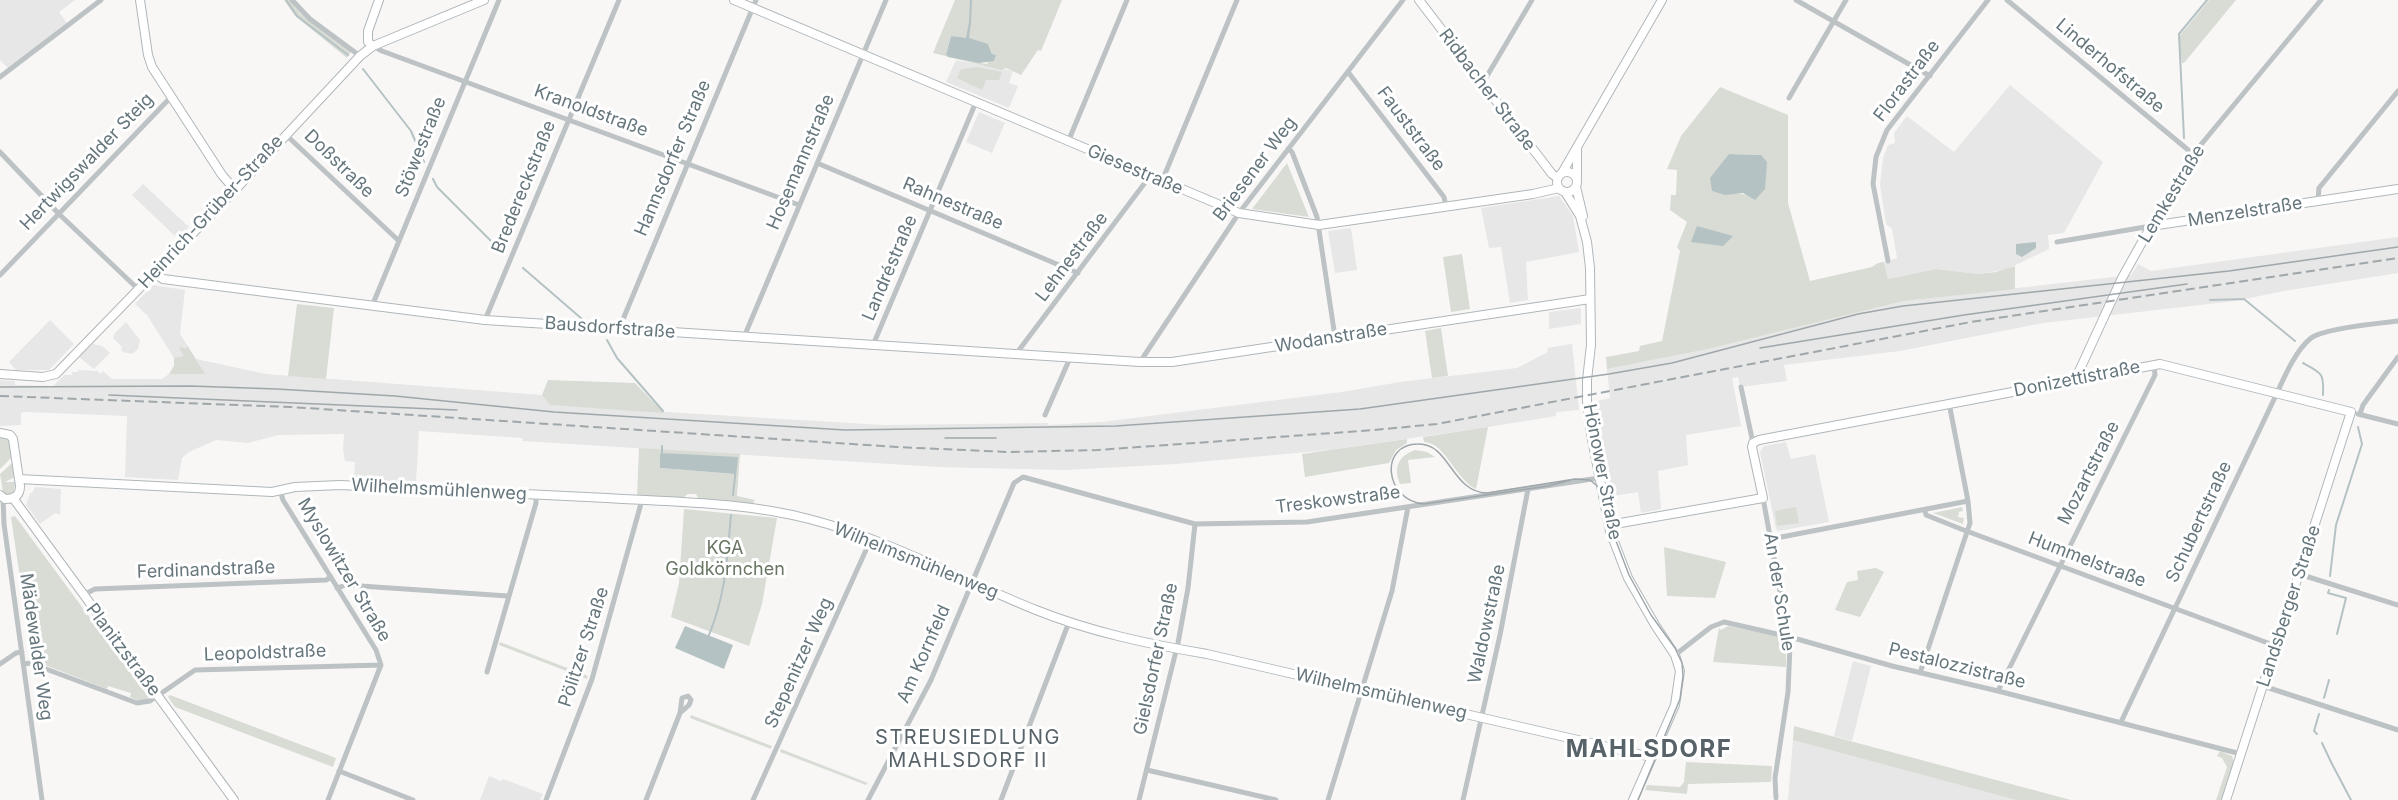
<!DOCTYPE html>
<meta charset="utf-8">
<style>
body{margin:0}
canvas{display:block;background:#f8f7f6}
</style>
<canvas width="2398" height="800"></canvas>
<script>
const ctx = document.querySelector('canvas').getContext('2d');
ctx.lineJoin = 'round';
function fill(path, color) { ctx.fillStyle = color; ctx.fill(path, 'evenodd'); }
function trace(path, color, width, dash) { ctx.strokeStyle = color; ctx.lineWidth = width; ctx.lineCap = dash ? 'butt' : 'round'; ctx.setLineDash(dash || []); ctx.stroke(path); }
function label(font, color, halo, rows, align = 'center') {
  ctx.font = font + ' Inter,sans-serif'; ctx.lineWidth = 6; ctx.setLineDash([]); ctx.textBaseline = 'middle'; ctx.strokeStyle = halo; ctx.fillStyle = color; for (const [text, x, y, turn = 0] of rows) {
    ctx.save(); ctx.translate(x, y); ctx.rotate((+turn || 0) * Math.PI / 180); ctx.textAlign = isNaN(turn) ? turn : align; if (halo) ctx.strokeText(text, 0, 0); ctx.fillText(text, 0, 0); ctx.restore();
  }
}
fill(new Path2D(`
 M0,0H75L59,12L67,23L8,68L0,60Z
 M956,60L1013,71L1009,83L1018,86L1009,108L946,82Z
 M2010,85L2103,162L2064,233L2048,235L2049,249L2005,270L1976,274L1936,269L1888,279L1884,262L1897,258L1892,229L1886,224L1880,185L1883,158L1888,145L1895,143L1894,133L1907,116L1954,152Z
 M979,112L1005,123L992,153L966,142Z
 M143,184L189,227L178,239L132,195Z
 M1559,196L1573,216L1579,252L1526,262L1528,300L1510,303L1501,247L1489,248L1481,208Z
 M1351,228L1357,270L1335,273L1328,231Z
 M2398,237V273L2284,291L2235,301L2043,323L1900,351L1784,365L1787,381L1740,387L1738,377L1732,378L1741,426L1686,435L1688,465L1658,471L1661,509L1641,513L1638,492L1613,496L1596,410L1597,401L1610,398L1607,369L1708,349L1904,301L2131,275L2138,264L2151,271Z
 M153,285L185,290L180,334L196,359L266,374L542,395L550,405L883,425L1049,423L1048,425L1102,422L1342,392L1400,382L1517,368L1548,352L1547,348L1572,344L1579,410L1556,412V416L1488,427L1329,450L1176,464L1064,470L938,467L522,441L523,438L419,431L416,482L354,479L355,462L345,461L343,450L344,434L278,435L248,443L216,440L189,452L182,458L178,480L125,477L127,416L25,412L21,413V425L0,426V380L15,381V385L53,386L64,375H72V372H78V370L98,371L100,374L103,371L112,379H162L169,374L174,366V358L147,315L135,304Z
 M1581,308V324L1549,329V312Z
 M50,320L74,344L49,370H16L9,362Z
 M126,322L140,340L138,349L132,354L123,352L121,350L122,347L113,338L115,333Z
 M93,344L102,346L110,353L94,369L79,357Z
 M1786,442L1791,459L1815,454L1829,522L1778,531L1776,529L1760,452L1764,446Z
 M35,487L61,489L60,515L55,513L40,524L26,505L30,493H32Z
 M1853,661L1871,666L1852,741L1834,736Z
 M1793,740L1939,779L2016,800H1788Z
 M489,776L501,781L503,779L543,794L540,800H480Z`), '#e6e7e6');
fill(new Path2D(`
 M284,0H290L301,14L351,52L347,58L295,16Z
 M955,0H1062L1041,51L1038,50L1021,75L1006,68L1001,70L933,53ZM951,36L988,44L992,54L987,64L948,57L946,53Z
 M2209,0H2236L2184,63H2182L2178,38Z
 M978,67L1002,72L999,80H986L982,90L957,78L961,69Z
 M1720,87L1788,115V203L1810,281L1872,267L1878,263L1884,262L1888,279L1936,269L1977,274L1996,272L2015,266V289L1904,301L1708,349L1607,369L1606,357L1639,351L1640,346L1662,341L1680,251L1677,247L1687,222L1670,210L1671,195H1676L1677,170L1667,169L1681,136ZM1729,154L1761,155L1755,199C1739,190 1729,195 1712,191Z
 M1287,163L1309,217L1252,209Z
 M1462,254L1470,309L1451,312L1443,257Z
 M297,304L334,308L326,379L288,376Z
 M1441,328L1448,376L1432,378L1425,331Z
 M183,347L184,349L188,347L205,374H169L174,366V358L184,356L179,348Z
 M548,380L635,383L664,413L550,405L542,395Z
 M1488,427L1476,489C1456,480 1445,442 1424,442L1423,437Z
 M4,437L10,442L12,457L0,469V438Z
 M1407,439V443L1396,450L1389,463L1305,477L1302,454Z
 M639,448L740,454L737,496L755,500L752,505L699,500L696,494H688L681,499L637,497ZM661,454L737,458L735,474L660,468Z
 M1415,450L1427,452L1435,457L1408,460L1411,483L1400,484C1393,468 1398,456 1415,450Z
 M13,462L15,477L5,482H15L14,493L8,495L3,492L0,474Z
 M1796,507L1799,523L1777,526L1775,511Z
 M1962,507L1963,511L1959,512L1958,517L1964,518L1963,524L1933,513Z
 M684,509L777,518L762,604L749,646L671,617L679,583Z
 M15,516L149,698L147,700L139,701L130,697L131,693L108,686L107,689L32,660L11,517Z
 M1664,547L1726,562L1715,598L1667,596Z
 M1876,568L1884,572L1860,617L1835,610L1847,582L1858,580L1857,571Z
 M1728,626L1786,638V667L1713,662L1719,628L1721,630Z
 M500,642L588,676L587,679L499,645Z
 M170,695L336,758L333,767L175,707L168,697Z
 M691,715L772,746L771,749L690,718Z
 M1794,726L2071,800H2016L1793,740Z
 M781,749L868,783L866,785L780,752Z
 M2220,751L2232,756L2234,762L2221,800H2216L2227,767L2222,758L2217,756Z
 M1686,762L1772,766L1771,782L1688,784L1687,794L1645,790L1647,785L1680,787L1684,782Z`), '#d8dcd5');
fill(new Path2D(`
 M969,22L971,23L969,38L988,44L992,54L996,55L994,61L979,63L948,57L946,54L951,36L966,38Z
 M1729,154L1761,155L1767,162L1765,189L1755,200L1743,193L1725,195L1712,191L1710,178Z
 M1697,226L1733,236L1723,246L1691,242Z
 M2036,242V248L2022,257L2016,254V244Z
 M660,454L737,458L735,474L660,468Z
 M685,626L733,645L724,669L675,648Z`), '#b5c2c4');
trace(new Path2D(`
 M286,0L297,16L348,55
 M970,24L971,0
 M363,69L411,131L424,162
 M2184,138L2179,34L2207,0
 M433,179L437,187L504,254
 M523,268L582,319
 M2210,300L2244,299L2295,341
 M607,340L617,358L663,411
 M2303,363C2322,373 2324,373 2323,395
 M662,446V454L737,458L733,495
 M2330,576L2336,525L2362,444L2358,427
 M2329,590L2328,593L2346,598L2337,634
 M709,635C726,594 727,559 731,515
 M2324,698L2329,680
 M2317,734L2314,731L2319,714
 M2322,743L2332,764L2351,800`), '#b5c2c4', 2);
const secondary = new Path2D(`
 M140,0L148,55L152,67L222,175L235,190
 M734,0L1239,213L1319,225L1533,194L1559,188
 M1419,0L1552,174L1558,178
 M373,46L368,42V31L379,0
 M1557 182a10 10 0 1 1 20 0a10 10 0 1 1-20 0Z
 M1562,173L1662,0
 M1577,178V149
 M1576,187L1583,216
 M1565,192L1580,216L1587,242L1590,268L1591,345L1587,380V401L1591,434L1610,531L1628,578L1655,625L1675,655L1680,671L1675,705L1633,800
 M154,273L163,279L485,320L1140,362H1172L1590,299
 M0,374L43,377L56,374L235,190L360,56L373,46L484,0
 M2075,380L2122,278L2151,226L2398,189
 M0,433L10,435L13,439L20,486C20,496 14,499 5,499L0,495
 M19,479L272,492L295,487L340,485C429,489 518,494 607,498C675,502 743,502 809,519C888,539 961,580 1036,610C1091,632 1148,644 1207,654L1651,757
 M13,498L234,800
 M1609,525L1763,498L1752,447L1753,443L1759,440L2160,364L2351,412L2226,800`);
trace(secondary, '#b0b7ba', 10);
trace(new Path2D(`
 M292,0L310,19L360,56
 M1796,0L1930,76
 M2007,0L2193,154
 M373,46L382,51L799,205
 M1348,72L1444,197L1446,206
 M0,77L101,0
 M1481,82L1487,76L1532,0
 M1789,98L1846,0
 M285,134L399,241
 M1068,142L1127,0
 M1288,149L1292,152L1317,217L1335,337
 M0,152L59,214L138,289
 M817,163L1078,273
 M1162,181L1237,0
 M2318,200L2319,188L2398,91
 M2057,242L2151,226L2189,159L2321,0
 M1888,261L1873,184L1876,157L1887,130L1988,0
 M0,275L171,97
 M372,306L499,0
 M485,320L619,0
 M619,329L756,0
 M744,337L886,0
 M873,345L976,102
 M1016,354L1150,176
 M1140,362L1239,213L1403,0
 M1741,387L1753,443
 M2358,414L2398,424
 M2360,414L2363,405L2398,357
 M1045,415L1070,358
 M280,490L283,500L376,650L381,665L328,800
 M3,498L4,524L42,800
 M1763,498L1790,646L1788,692L1775,778L1776,798
 M1925,511L1926,515L1961,529L2276,646
 M1771,539L1968,501
 M2299,574L2398,605
 M337,588L346,585L508,596
 M83,595L95,589L326,580L331,577
 M1675,655L1711,627L1724,622L1790,637L1892,666L1998,691L2241,754
 M0,664L16,653L22,652
 M24,664L30,663L137,703L150,701L195,670L381,665
 M487,672L536,503V495
 M1920,673L1970,523L1968,501L1949,403
 M2263,686L2398,730
 M1998,691L2155,375L2154,365
 M2121,722L2277,393C2285,375 2296,350 2311,338C2324,328 2380,323 2398,321
 M1147,770L1276,800
 M339,771L413,800
 M546,800L592,679L642,500
 M646,800L680,713L682,698L688,696L691,700L689,705L680,713
 M753,800L871,539
 M868,800L931,680L1014,483L1023,477L1195,524L1307,522L1599,478
 M1001,800L1069,622
 M1139,800L1178,643L1188,588L1195,524
 M1328,800L1392,591L1408,507
 M1463,800L1500,635L1528,489`), '#bdc2c5', 5);
trace(secondary, '#fff', 8);
trace(new Path2D(`
 M1760,348L1964,315L2187,284
 M0,387L190,386L277,389L395,396L554,412L845,430L1116,426L1360,409L1609,374L1672,363L1858,314L1903,306L2229,271L2398,247
 M109,395L457,410
 M945,438H996
 M1571,480L1548,486L1424,504C1384,500 1379,444 1418,444C1450,443 1451,492 1487,493L1575,479L1590,480L1601,489L1613,533L1629,575L1651,615L1675,648L1682,663L1683,676L1680,699L1638,800`), '#a0a7ab', 1.5);
trace(new Path2D(`
 M0,396L291,407L897,447L1008,452L1098,450L1374,430L1437,424L1971,322L2398,258`), '#a0a7ab', 2, [9, 4.5]);
label('18px', '#66767d', '#fff', [
 ["Linderhofstraße",2110,66,40],
 ["Florastraße",1907,81,-53],
 ["Ridbacher Straße",1487,90,53],
 ["Kranoldstraße",591,111,20],
 ["Fauststraße",1411,129,53],
 ["Stöwestraße",421,147,-68],
 ["Hannsdorfer Straße",673,158,-67],
 ["Hertwigswalder Steig",87,162,-46],
 ["Hosemannstraße",801,162,-67],
 ["Doßstraße",339,164,44],
 ["Briesener Weg",1255,169,-53],
 ["Giesestraße",1135,170,23],
 ["Bredereckstraße",524,187,-68],
 ["Lemkestraße",2172,194,-59],
 ["Rahnestraße",953,204,23],
 ["Heinrich-Grüber-Straße",211,212,-47],
 ["Menzelstraße",2245,212,-9],
 ["Lehnestraße",1072,257,-53],
 ["Landréstraße",890,268,-67],
 ["Bausdorfstraße",610,328,4],
 ["Wodanstraße",1331,338,-9],
 ["Donizettistraße",2077,379,-11],
 ["Hönower Straße",1602,472,79],
 ["Mozartstraße",2089,473,-63],
 ["Wilhelmsmühlenweg",439,490,3],
 ["Treskowstraße",1338,500,-7],
 ["Schubertstraße",2199,522,-65],
 ["Hummelstraße",2087,560,21],
 ["Wilhelmsmühlenweg",916,561,22],
 ["Ferdinandstraße",206,570,-2],
 ["Myslowitzer Straße",344,570,59],
 ["An der Schule",1779,592,81],
 ["Landsberger Straße",2289,606,-72],
 ["Waldowstraße",1487,624,-78],
 ["Mädewalder Weg",36,647,82],
 ["Pölitzer Straße",584,647,-72],
 ["Planitzstraße",123,650,53],
 ["Leopoldstraße",265,653,-2],
 ["Am Kornfeld",924,654,-66],
 ["Gielsdorfer Straße",1156,659,-78],
 ["Stepenitzer Weg",799,663,-66],
 ["Pestalozzistraße",1957,666,14],
 ["Wilhelmsmühlenweg",1381,694,13]
]);
label('18px', '#697664', '#fff', [
 ["KGA",725,549],
 ["Goldkörnchen",725,570]
]);
ctx.letterSpacing = '1.5px';
label('20px', '#576369', '#fff', [
 ["STREUSIEDLUNG",968,738],
 ["MAHLSDORF II",968,761]
]);
ctx.letterSpacing = '0px';
ctx.letterSpacing = '1.5px';
label('bold 24px', '#576369', '#fff', [
 ["MAHLSDORF",1649,750]
]);
ctx.letterSpacing = '0px';
</script>
